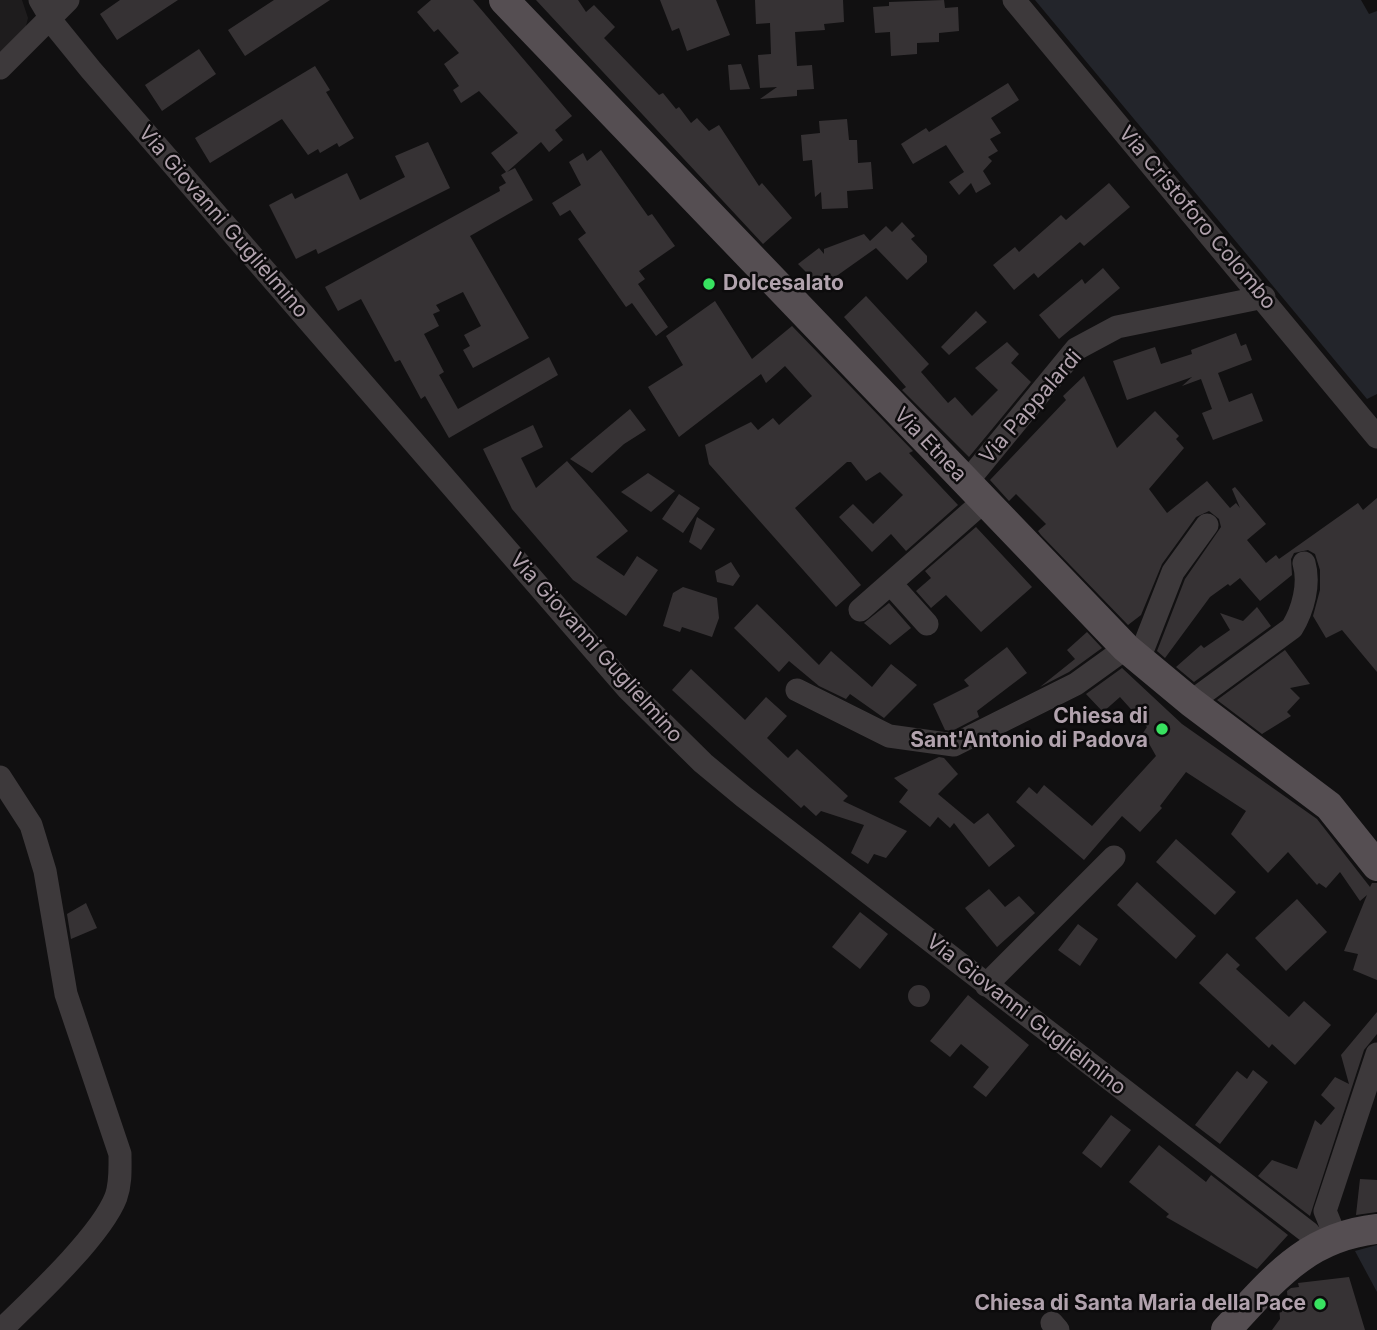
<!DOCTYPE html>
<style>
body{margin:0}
canvas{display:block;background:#111011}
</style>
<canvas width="1377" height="1330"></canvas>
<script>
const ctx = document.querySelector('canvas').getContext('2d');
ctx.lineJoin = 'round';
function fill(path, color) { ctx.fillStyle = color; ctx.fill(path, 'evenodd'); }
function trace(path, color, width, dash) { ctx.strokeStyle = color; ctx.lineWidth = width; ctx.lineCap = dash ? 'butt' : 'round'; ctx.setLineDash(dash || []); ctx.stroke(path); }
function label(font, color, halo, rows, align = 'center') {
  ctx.font = font + ' Inter,sans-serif'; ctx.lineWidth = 5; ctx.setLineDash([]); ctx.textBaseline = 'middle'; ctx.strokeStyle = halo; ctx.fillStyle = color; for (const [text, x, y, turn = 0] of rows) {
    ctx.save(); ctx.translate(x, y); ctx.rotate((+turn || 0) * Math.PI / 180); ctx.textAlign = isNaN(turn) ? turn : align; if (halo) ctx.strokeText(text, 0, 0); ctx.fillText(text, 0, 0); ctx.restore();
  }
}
fill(new Path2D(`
 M0,0H22L28,18L25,30L0,56Z`), '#1e1c1d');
fill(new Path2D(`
 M1035,0H1361L1369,14L1377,11V394L1367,399Z
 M1377,1245V1292L1355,1251Z`), '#23252b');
fill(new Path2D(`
 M120,0H178L117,40L100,14Z
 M274,0H330L245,56L228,30Z
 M431,0H473L572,116L555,130L563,140L549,152L541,142L507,172L515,168L533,200L470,236L529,338L473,368L463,350L470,346L464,335L481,326L463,292L436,305L440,311L433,314L439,326L424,334L444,372L439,375L458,409L549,357L558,375L449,438L425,396L421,399L400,360L395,362L361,299L338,311L325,287L500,191L499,187L506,183L501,175L506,172L491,153L518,133L479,91L461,103L453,90L459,86L444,64L459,53L438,29L434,32L417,12Z
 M536,0H578L586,12L594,5L615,27L604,38L659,95L663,93L676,109L679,107L691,123L697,118L709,131L719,125L759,186L762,183L792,218L763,244Z
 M660,0H716L730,35L687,51L679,28L672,31Z
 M755,0H843L844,22L824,24L825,30L795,32L797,66L812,65L814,89L797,90V96L760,99L777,87L760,88L758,55L771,54L770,23L756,24Z
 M944,0L945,8L958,7L959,31L939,33V42L917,43V54L891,56L890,32L875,33L873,7L889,6V2Z
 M199,49L216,74L162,111L145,85Z
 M741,64L750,89L730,90L728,65Z
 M315,66L330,90L326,92L354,138L339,147L337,143L320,153L318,149L308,155L282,119L210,163L195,138Z
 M1008,83L1019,100L991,118L1001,133L990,139L998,151L988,157L992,161L983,171L991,184L976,193L971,183L959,195L949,182L964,172L946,145L913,164L901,144L926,128L929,132Z
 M847,119L849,140H857L858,163L871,162L873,189L847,191L848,208L822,209L821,192L815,197L812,160L803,161L801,135L820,133L819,121Z
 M428,142L450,188L318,254L316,249L296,259L269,205L292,193L295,199L347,173L360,200L405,177L395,156Z
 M601,150L648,216L652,214L675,246L639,271L645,279L638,284L668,327L656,336L632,303L626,307L578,239L586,233L570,210L560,216L552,203L581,185L569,162L583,153L587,161Z
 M1109,183L1130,207L1084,246L1080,242L1038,278L1034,273L1014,290L993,265L1015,247L1019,252L1061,215L1066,220Z
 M902,222L915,236L911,239L927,256V262L907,280L876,248L821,287L798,264L819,248L824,254V249L864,234L870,241L886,226L892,232Z
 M1103,268L1120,288L1059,339L1039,315L1082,279L1085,284Z
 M866,296L929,364L921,372L948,403L955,397L972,416L998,390L975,368L1007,342L1019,354L1011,363L1031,382L969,457L902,390L906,387L844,317Z
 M715,301L752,359L792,326L913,451L909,453L958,505L906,551L891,534L872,552L839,517L853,504L873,524L903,495L880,472L866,481L851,462H847L795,508L861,585L836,607L709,464L705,445L751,422L758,430L773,418L779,425L812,396L785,366L766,383L761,374L679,437L648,387L683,365L666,336Z
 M976,311L987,322L949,355L941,347Z
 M1236,333L1241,346L1246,344L1252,360L1218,373L1229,402L1252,393L1263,421L1213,440L1202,413L1212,409L1201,379L1182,386L1192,377L1127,400L1113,361L1155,347L1161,364L1192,354L1191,350Z
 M1084,376L1117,448L1155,411L1179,436L1176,439L1184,448L1149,489L1167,513L1207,481L1230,508L1236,503L1240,508L1232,489L1235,487L1266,524L1247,540L1266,563L1276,555L1279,559L1358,503L1363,510L1377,498V672L1342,630L1326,638L1313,616L1320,590V570L1315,554L1308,550L1294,553L1291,559L1292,575L1260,601L1240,578L1230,586L1228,584L1210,597L1165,658L1157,651L1185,579L1221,527L1219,519L1209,511L1196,517L1162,564L1141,615L1128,625L1041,535L1038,531L1046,524L1016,494L1009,501L990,480L1066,400L1063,396Z
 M630,409L646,430L624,444L592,473L570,459Z
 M533,425L543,447L521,458L536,488L567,461L628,531L596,557L624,576L637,556L658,570L626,616L573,580L512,509L483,449Z
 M648,473L675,491L651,512L621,492Z
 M679,494L700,508L683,533L662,519Z
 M697,517L715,529L701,550L689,542Z
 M976,527L1032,587L981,632L946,595L931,608L916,591L931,578L925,571Z
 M731,562L740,576L733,586L717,582L715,571Z
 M683,587L717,598L719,618L712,637L682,627L680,632L663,626L673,593Z
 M889,603L911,628L890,645L864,623Z
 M757,604L819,665L831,651L872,687L891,664L917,685L884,718L850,694L846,699L819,686L789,661L779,672L734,628Z
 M1257,607L1271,626L1194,682L1176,667L1201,645L1204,648L1230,630L1220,613L1243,621Z
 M1087,632L1102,648L1069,672L1040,687L1075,659L1067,650Z
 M1007,647L1027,673L977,711L979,717L952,731L945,730L933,704L969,686L964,680Z
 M1285,650L1310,684L1290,688L1300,698L1287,712L1291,716L1262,734L1217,700Z
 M1122,668L1182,724L1317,819L1370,887L1372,883H1377V980L1353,970L1358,954L1344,951L1367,895L1360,901L1340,872L1326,888L1319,883L1317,885L1288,852L1268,873L1231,834L1246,811L1186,772L1160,806L1162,808L1140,832L1122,816L1084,860L1016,802L1029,787L1037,794L1044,785L1092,826L1156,756L1143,733L1147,727L1120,697L1103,712L1086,694Z
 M691,669L745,720L766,697L787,716L767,738L788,758L797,749L848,796L843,801L907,831L886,858L874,854L868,864L851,853L864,825L821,811L816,816L804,805L801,808L672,690Z
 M939,757L944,758L958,774L938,794L974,824L988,813L1015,846L989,867L954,823L950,828L938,817L930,827L899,802L908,790L894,778Z
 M1176,839L1236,892L1215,915L1156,862Z
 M1137,882L1196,936L1176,959L1117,905Z
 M989,889L1005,907L1019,896L1035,913L997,947L965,908Z
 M1297,899L1327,932L1286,971L1255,938Z
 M86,903L97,928L71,939L67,914Z
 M860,912L888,934L860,969L832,947Z
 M1078,924L1098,939L1080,966L1058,950Z
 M1227,953L1240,965L1236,969L1289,1017L1304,1001L1331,1025L1295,1065L1272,1044L1269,1048L1199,983Z
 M908 996a11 11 0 1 1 22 0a11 11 0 1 1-22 0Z
 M968,995L1029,1045L986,1097L973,1087L989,1067L961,1044L950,1057L930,1041Z
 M1377,1012V1034L1364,1050L1310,1216L1258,1176L1272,1160L1297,1169L1315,1120L1321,1125L1335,1108L1321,1095L1335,1077L1349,1084L1341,1055Z
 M1253,1070L1268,1082L1220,1144L1195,1125L1237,1071L1247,1079Z
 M1111,1115L1131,1130L1101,1168L1082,1153Z
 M1159,1145L1206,1182L1211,1175L1288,1235L1257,1269L1166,1217L1169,1214L1129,1182Z
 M1360,1179L1377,1180V1212L1356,1215Z
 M1349,1277L1365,1330H1272L1280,1319L1279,1305L1288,1303L1287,1291L1291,1288L1299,1287L1298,1283Z`), '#363234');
trace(new Path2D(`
 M40,0L56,27L91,70L627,688L703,763L744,797L1308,1232L1319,1245
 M1014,0L1377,437
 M0,68L68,0
 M966,483L1076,349L1117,327L1264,297
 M891,584L927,624
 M860,610L984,501
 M1139,659L1173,572L1207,525
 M797,690L889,736L954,745L1076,684L1126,648
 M1191,702L1292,628C1303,610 1310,584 1304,563
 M0,777L31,825L45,871L66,994L120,1154C120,1169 121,1183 116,1197C101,1236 32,1300 1,1330
 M986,985L1114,857
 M1336,1238L1325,1211L1377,1054
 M1052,1323L1058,1330`), '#3d393b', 23);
trace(new Path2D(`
 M504,0L1126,648L1191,702L1329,806L1377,866
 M1226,1330C1273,1280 1305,1237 1377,1229`), '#554e52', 30);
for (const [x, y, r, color] of [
 [709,284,7,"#38e260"],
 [1162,729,7,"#38e260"],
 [1320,1304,7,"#38e260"]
]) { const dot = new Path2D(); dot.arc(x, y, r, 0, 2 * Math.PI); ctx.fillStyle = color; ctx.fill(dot); trace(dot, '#0c0b0c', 2.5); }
label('21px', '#b1a2ad', '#0c0b0c', [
 ["Via Cristoforo Colombo",1197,218,50],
 ["Via Giovanni Guglielmino",223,222,49],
 ["Via Pappalardi",1031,407,-49],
 ["Via Etnea",930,445,46],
 ["Via Giovanni Guglielmino",596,648,48],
 ["Via Giovanni Guglielmino",1026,1015,38]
]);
label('bold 21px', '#b1a2ad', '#0c0b0c', [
 ["Dolcesalato",723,284,"left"],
 ["Chiesa di",1148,717],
 ["Sant'Antonio di Padova",1148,741],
 ["Chiesa di Santa Maria della Pace",1306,1304]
], 'right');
</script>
